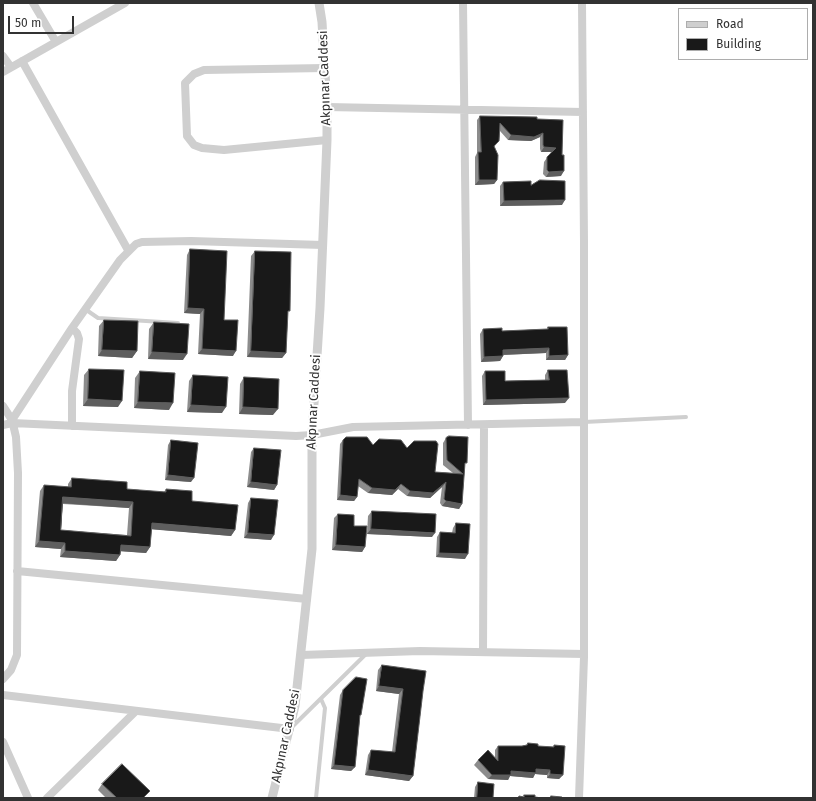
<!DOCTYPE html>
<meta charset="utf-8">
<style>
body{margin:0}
#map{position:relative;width:816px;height:801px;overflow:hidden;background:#fff;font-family:"Fira Sans",sans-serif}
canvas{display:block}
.frame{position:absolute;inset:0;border:4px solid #323232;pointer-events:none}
.legend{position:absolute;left:678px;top:8px;width:130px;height:52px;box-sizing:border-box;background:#fff;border:1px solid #adadad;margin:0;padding:5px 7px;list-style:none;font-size:12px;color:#323232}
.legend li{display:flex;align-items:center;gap:8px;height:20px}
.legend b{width:20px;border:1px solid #adadad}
.scale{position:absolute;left:8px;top:16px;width:66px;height:18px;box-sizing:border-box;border:2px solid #323232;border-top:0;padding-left:5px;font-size:12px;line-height:14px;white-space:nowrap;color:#323232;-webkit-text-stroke:3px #fff;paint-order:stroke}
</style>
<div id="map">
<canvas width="816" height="801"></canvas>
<div class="frame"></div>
<ul class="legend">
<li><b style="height:5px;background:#cfcfcf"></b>Road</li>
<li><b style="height:11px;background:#191919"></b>Building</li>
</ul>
<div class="scale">50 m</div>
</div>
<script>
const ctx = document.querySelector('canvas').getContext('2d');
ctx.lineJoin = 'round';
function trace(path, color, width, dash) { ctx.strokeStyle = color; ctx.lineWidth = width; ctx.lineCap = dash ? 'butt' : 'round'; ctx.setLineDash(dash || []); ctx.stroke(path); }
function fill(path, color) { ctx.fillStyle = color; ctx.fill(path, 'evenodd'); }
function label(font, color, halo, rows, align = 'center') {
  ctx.font = font + ' "Fira Sans",sans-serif'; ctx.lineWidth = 4; ctx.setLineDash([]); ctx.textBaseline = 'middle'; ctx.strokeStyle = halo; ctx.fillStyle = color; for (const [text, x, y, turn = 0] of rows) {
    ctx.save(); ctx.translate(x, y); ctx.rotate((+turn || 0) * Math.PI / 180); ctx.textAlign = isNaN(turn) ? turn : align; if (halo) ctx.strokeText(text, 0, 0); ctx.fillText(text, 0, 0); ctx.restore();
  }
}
trace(new Path2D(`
 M85,309L98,318L178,323
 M584,422L686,417
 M292,727L367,653
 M316,798L325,708L321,699`), '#cfcfcf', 4);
trace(new Path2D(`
 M33,3L56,42
 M463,3L468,425
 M3,56L11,67
 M22,61L128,250
 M325,68L204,70L194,74L185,83L187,136L194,145L202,148L224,150L327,140
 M3,72L125,3
 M327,107L583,112
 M72,328L77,333L79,339L72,391V426
 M3,406L12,420L16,437L18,473L17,655L11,670L3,679
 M12,420L72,328L120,260L136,244L142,242L191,241L323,245
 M3,425L12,423L296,436L312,435L353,427L584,422
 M17,571L307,599
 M483,652L484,425
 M301,655L420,651L584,654
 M3,695L290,729
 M3,742L28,798
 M47,798L136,711
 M579,798L584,657V243L582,3`), '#cfcfcf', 8);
trace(new Path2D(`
 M272,798L295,706L312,549V435L320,308L327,140V107L322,22L319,3`), '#cfcfcf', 9);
fill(new Path2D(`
 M480,116L537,119L563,120L561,176L546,177L543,174L544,162L551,152H541L540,149V137L531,141L508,140L500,131L499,141L494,147L497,180L494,184L475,185V157L477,153V120Z
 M503,182L531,185L562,205L500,206V186Z
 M190,249L224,320L233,356L198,354L200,314L184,313L187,255Z
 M255,251L288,313L286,353L282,358L247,357L251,256Z
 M104,320L137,351L132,358L98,356L99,326Z
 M154,322L183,360L148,359L149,329Z
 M548,327L568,355L565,360H546V353L503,355V356L500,361L481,362L480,334L483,329L502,331L547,329Z
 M89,369L118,407L83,406L84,375Z
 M548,370L565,403L483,405L482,376L485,371L505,381L545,380V375Z
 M140,371L169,410L134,408L135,378Z
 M193,375L222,413L187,412L189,381Z
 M244,377L273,415L239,414L240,384Z
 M446,438L465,465L462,504L459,509L442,506L440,503L442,487L430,498L407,496L398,489L392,495L368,493L358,486L357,497L354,501L337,500L340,444L343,440L373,445L407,448L435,472L453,473L443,465V443Z
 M171,440L191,482L165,480L168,445Z
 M254,448L277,485L274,490L247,487L251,452Z
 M72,478L127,489L164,492L166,489L192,501L235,530L231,536L152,529L150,547L146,553L121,551L120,555L116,561L60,557L61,549L35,547L40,491L44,485L68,487V484ZM63,504L129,508L127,535L61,530Z
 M251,498L271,540L244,538L248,503Z
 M372,511L432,537L367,534L368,516Z
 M338,514L354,526L365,547L362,552L332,550L334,518Z
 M456,523L465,559L436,557L437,537L440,532L452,533L453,528Z
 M382,665L423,691L413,776L409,781L365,775L368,755L371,750L392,752L399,694L376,691L378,670Z
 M343,690L360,718L355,767L351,771L331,769L340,695Z
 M528,743L538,746L553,747L554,745L563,775L559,779L547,778V775L535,774L533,778L510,776L508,780L488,779L474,765L478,760L495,757V750L498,746H522L526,745Z
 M478,782L493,798H474L475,787Z
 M102,784L145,798H106L98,790Z`), '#8c8c8c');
fill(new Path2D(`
 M543,133L540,137L531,141L508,140L511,135Z
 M544,147L556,148L552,152H541Z
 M564,171L561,176L546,177L549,172Z
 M479,180H497L494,184L475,185Z
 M565,200L562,205L500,206L504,201Z
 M188,308L204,309L200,314L184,313Z
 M549,348L546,353L500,355L503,350Z
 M202,349L236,351L233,356L198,354Z
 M102,350L137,351L132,358L98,356Z
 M251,351L286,353L282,358L247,357Z
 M152,352L187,354L183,360L148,359Z
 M568,355L565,360H546L549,356Z
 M503,356L500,361L481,362L484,357Z
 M569,398L565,403L483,405L486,400Z
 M88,399L122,401L118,407L83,406Z
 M138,402L173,403L169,410L134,408Z
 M191,405L226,407L222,413L187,412Z
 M243,407L278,409L273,415L239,414Z
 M168,475L194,478L191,482L165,480Z
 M251,482L277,485L274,490L247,487Z
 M446,482L442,487L430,498L407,496L410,491Z
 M401,484L398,489L392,495L368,493L372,488Z
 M340,495L357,497L354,501L337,500Z
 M63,497L133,502L129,508L59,503Z
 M446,501L462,504L459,509L442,506Z
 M152,523L235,530L231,536L148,529Z
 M371,529L435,533L432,537L367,534Z
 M248,533L274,535L271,540L244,538Z
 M39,541L65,543L61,549L35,547Z
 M121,545L150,547L146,553L117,551Z
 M336,545L365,547L362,552L332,550Z
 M65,551L120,555L116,561L60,557Z
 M439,553L468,554L465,559L436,557Z
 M379,686L403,689L399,694L376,691Z
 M334,765L355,767L351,771L331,769Z
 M536,769L550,770L547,775L535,774L533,778L510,776L508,780L488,779L492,775L511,771Z
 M368,770L413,776L409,781L365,775Z
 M550,774L563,775L559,779L547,778Z`), '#5e5e5e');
const building = new Path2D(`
 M480,116L537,117V119L563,120L562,155H564V171L549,172L547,170V157L556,148L544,147L543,145V133L534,137L511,135L500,123L499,141L494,146L498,155L497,180H479L478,152H481Z
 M540,180L565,181V200L504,201L503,182L531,181V185Z
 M190,249L227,251L224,320H238L236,351L202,349L204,309L188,308Z
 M255,251L291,252L290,311H288L286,353L251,351Z
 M104,320L138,321L137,351L102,350Z
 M154,322L189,324L187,354L152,352Z
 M548,327H567L568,355L549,356V348L503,350V356L484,357L483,329L502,328V331L548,329Z
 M89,369L124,370L122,401L88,399Z
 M548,370H567L569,398L486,400L485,371H505V381L549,380Z
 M140,371L175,373L173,403L138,402Z
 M193,375L228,377L226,407L191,405Z
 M244,377L279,379L278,409L243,407Z
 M449,436L468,437L467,463H465L462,504L446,501L444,499L446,482L433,493L410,491L401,484L395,490L372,488L359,479L357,497L340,495L343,440L346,437H367L373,445L379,439L401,440L407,448L414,441H436L438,444L435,472L463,474L447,460L446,438Z
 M171,440L198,443L194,478L168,475Z
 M254,448L281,450L277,485L251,482Z
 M72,478L127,482V489L166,492V489L192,491V501L238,505L235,530L152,523L150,547L121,545L120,555L65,551V543L39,541L44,485L71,487ZM63,497L133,502L131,536L61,530Z
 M251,498L278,500L274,535L248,533Z
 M372,511L436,514L435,533L371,529Z
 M338,514L354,515V526H367L365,547L336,545Z
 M456,523L470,524L468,554L439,553L440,532L455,533Z
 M382,665L426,671L423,691L413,776L368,770L371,750L395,752L403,689L379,686Z
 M356,677L367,679L361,715H360L355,767L334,765L343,690Z
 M528,743L538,744V746L554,747V745L565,746L563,775L550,774V770L536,769V773L511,771V775H492L478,760L488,750L498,761V746H522L527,745Z
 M122,764L150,791L143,798H117L102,784Z
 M478,782L494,784L493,798H477Z
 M524,795H535V797L542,798H518L519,796L524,797Z
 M551,796L562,797V798H551Z`);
fill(building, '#191919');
trace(building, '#5e5e5e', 1);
label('13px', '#323232', '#fff', [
 ["Akpınar Caddesi",325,78,-92],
 ["Akpınar Caddesi",314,402,-87],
 ["Akpınar Caddesi",286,736,-78]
]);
</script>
